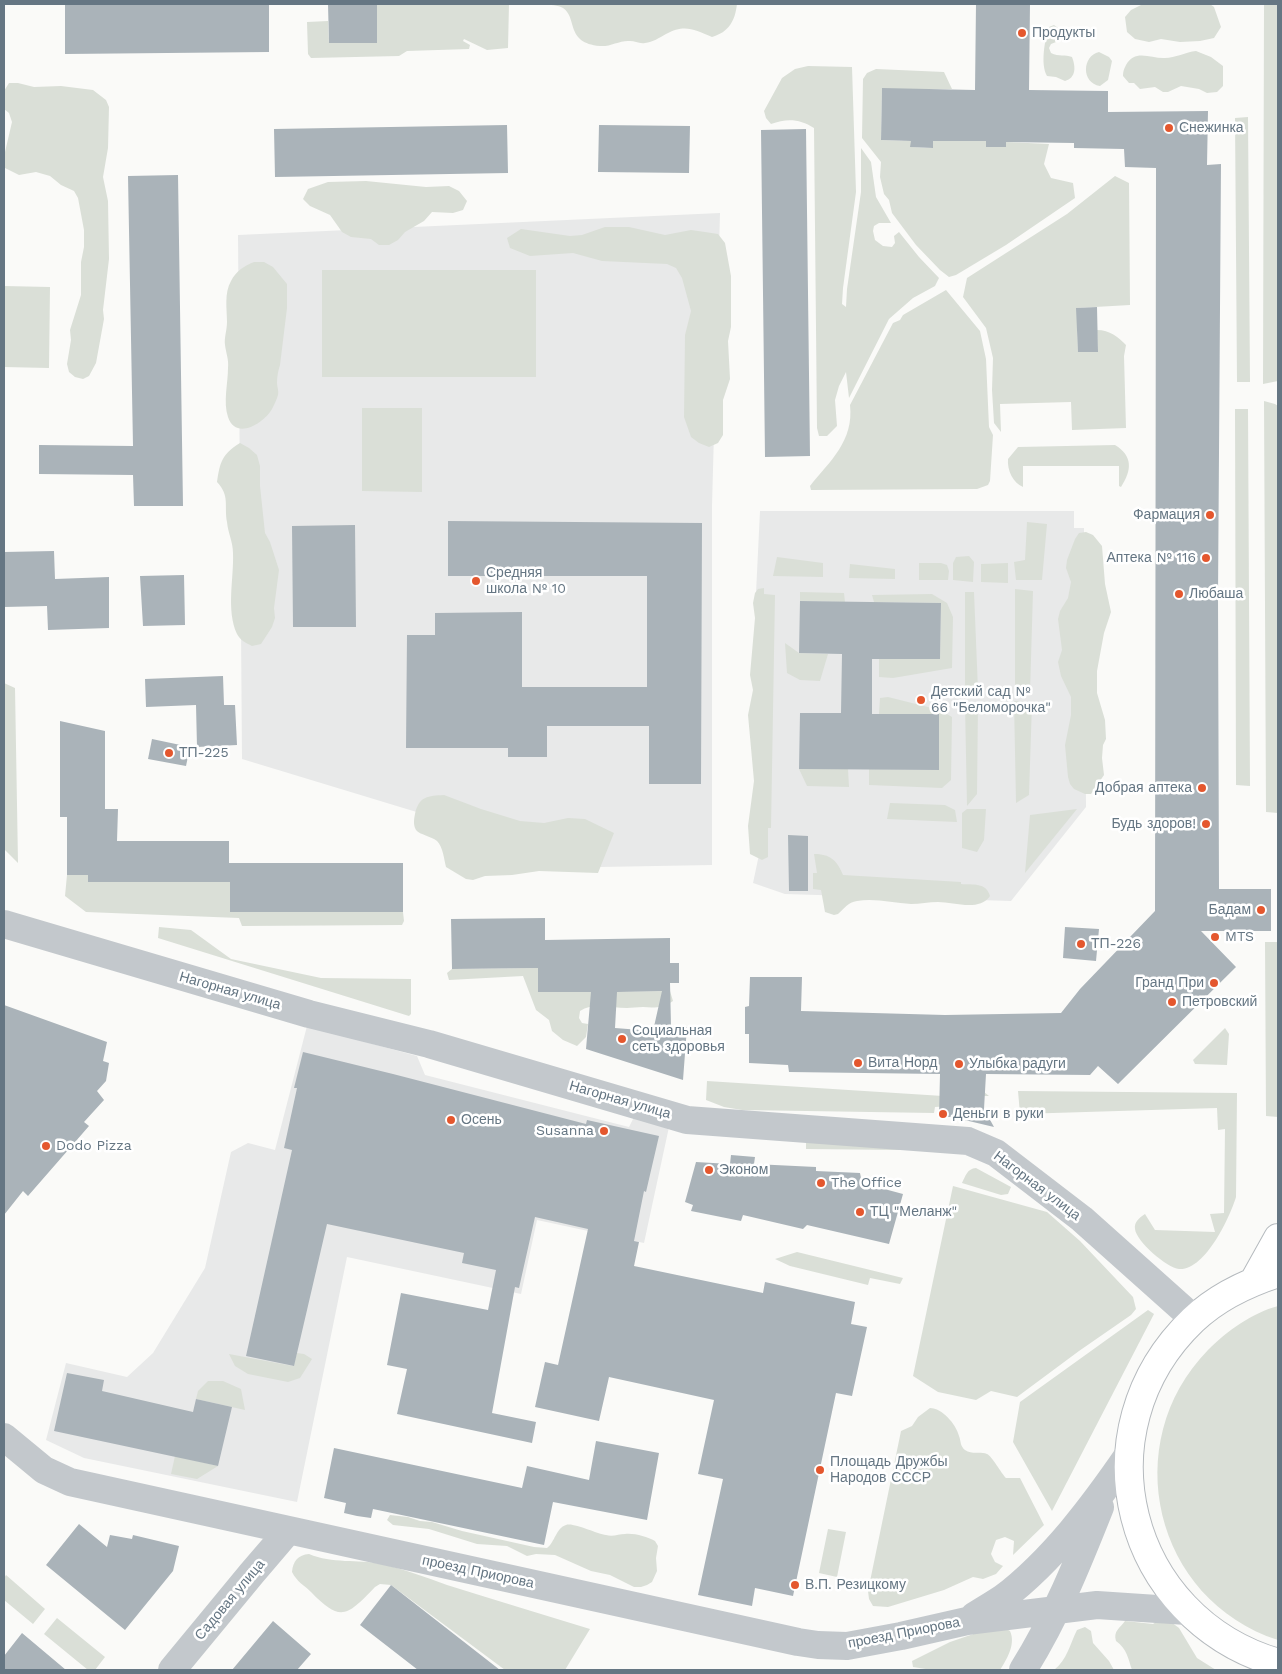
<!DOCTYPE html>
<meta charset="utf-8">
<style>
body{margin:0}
#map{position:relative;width:1282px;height:1674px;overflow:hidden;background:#fafaf8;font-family:"Work Sans",sans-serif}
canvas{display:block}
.frame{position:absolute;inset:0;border:5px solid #657683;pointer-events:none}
</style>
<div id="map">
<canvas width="1282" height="1674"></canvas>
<div class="frame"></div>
</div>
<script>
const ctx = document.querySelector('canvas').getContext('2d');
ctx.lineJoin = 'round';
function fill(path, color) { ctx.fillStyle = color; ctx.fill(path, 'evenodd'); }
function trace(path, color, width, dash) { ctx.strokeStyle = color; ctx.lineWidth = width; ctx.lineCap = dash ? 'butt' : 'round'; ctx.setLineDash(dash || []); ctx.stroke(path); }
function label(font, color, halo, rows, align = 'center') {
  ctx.font = font + ' "Work Sans",sans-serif'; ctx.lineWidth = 5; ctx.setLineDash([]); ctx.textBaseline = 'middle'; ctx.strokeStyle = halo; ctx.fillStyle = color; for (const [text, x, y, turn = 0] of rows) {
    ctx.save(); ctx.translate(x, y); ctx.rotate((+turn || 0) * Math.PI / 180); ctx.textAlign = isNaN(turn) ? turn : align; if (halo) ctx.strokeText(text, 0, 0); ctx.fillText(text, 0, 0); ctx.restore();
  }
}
fill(new Path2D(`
 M720,213L712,506V865L488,869L433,817L242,759L238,235Z
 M760,511H1074V528H1084L1086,807L1011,901L785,894L753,883L760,850L756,593Z
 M307,1026L417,1056L425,1075L629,1127L635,1115L669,1127L644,1243L537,1220L521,1294L347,1257L297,1502L84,1458L46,1440L66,1363L127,1377L153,1353L205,1268L231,1152L248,1143L275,1150Z`), '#e8e9e9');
fill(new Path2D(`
 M377,4H509L508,48L487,50L464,39L463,41L470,45L469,49L407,51L399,56L311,58L308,54L307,22L328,21L329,43H377Z
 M545,4H737C735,21 729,32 712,37C694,29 684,24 666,34C659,38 653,42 645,43C639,44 635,41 630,41C620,40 610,47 600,46C565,43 578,18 563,8C558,5 550,5 545,4Z
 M1143,4H1210L1214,7L1221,27L1214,38L1200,41L1180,42L1161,39L1149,42L1135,39L1127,32L1125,17L1131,10Z
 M1264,4H1278V381L1263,384Z
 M1054,25L1058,28L1060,33L1056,42L1051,44L1049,48L1051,53C1059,57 1065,54 1072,57C1076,67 1076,78 1065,81L1056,77L1047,76C1040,64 1045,39 1049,27Z
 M1196,51L1211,57L1223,66V86L1217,92L1207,93L1199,89L1181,86L1168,92H1163L1155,87L1140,89L1134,83H1129L1123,76C1123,71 1124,69 1126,65C1135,48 1152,59 1165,58C1175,58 1186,52 1196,51Z
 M1099,52L1109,57L1112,61L1108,80L1100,86C1081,83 1082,56 1099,52Z
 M808,66L852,67L856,192L843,288L842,304L846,307L847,289L861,192V148L871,162L876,197L891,223H879L874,226L873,231L875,240L883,246L892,247L895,243L894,236L899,232L919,257L939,278L935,286L913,298L889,319L849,398L846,372L839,386L835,400L837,426L827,436H819L817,428L814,128C800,119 787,118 771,124L766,118L764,111L782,78L795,69Z
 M876,69L944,72L952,89H882L881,140L911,141V147L932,148L933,141H986V147H1006V142L1049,144L1044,164L1051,178L1073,183L1075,198L1006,245L956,275L949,277L940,270L916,245L892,213L889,200L884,194L880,177L881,162L862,138L863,79L867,73Z
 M9,83H18L34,87L61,86L93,90L106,100L109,107L108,148L103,177L108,201L109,259L103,310L104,319L96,363L89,376L83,379L75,377L69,372L67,364L71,340L70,330L81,295V262L84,247V230L78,198L74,191L61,185L50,176L36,172L19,175L5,168V152L12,122L9,113L4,109V91Z
 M1248,117L1250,382H1237L1235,118Z
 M1115,176L1129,183L1130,305L1077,308L1078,352L1098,351L1097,330C1110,330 1118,337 1126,345L1124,356L1126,428L1072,430L1071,402L1000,404L1001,432L994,423L992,390L993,358L986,328L963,297L967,278L1067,214Z
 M366,181L426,187L449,186L459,191L467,201L463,210L453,213L432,212L424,221L405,232L398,240L389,245H379L371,239L351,237L342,232L330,215L310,206L303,199L308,189L328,182Z
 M605,227H629L665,235L691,230L705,232L718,234L725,243L731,276V327L728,341L730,379L723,400V435L718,443L709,447L699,443L691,437L684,417L685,335L691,311L682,278L676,268L667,264L602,261L573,253L530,256L510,248L507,238L521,229L570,236L582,235Z
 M254,262H264L273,267L287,284V308L280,365C278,371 277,377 277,383C277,387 279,391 278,395C277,399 274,405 272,409C264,423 236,441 228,417C223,402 228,383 228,368C229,360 226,353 225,345C224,338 227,330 227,322C227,309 224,293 231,281C236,271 244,266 254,262Z
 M322,270H536V377H322Z
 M4,286L50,287L49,368L4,367Z
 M946,290L980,331L986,359L989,427L993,435L990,481L988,485L977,489L811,490L810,486C830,461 854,441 850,405L893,323L900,320L903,315Z
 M1264,401L1275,404L1278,406V813L1266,812Z
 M362,408H422V492L362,491Z
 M1235,409H1248L1250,786L1236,785Z
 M240,443L249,448L257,455L260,466V486L265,533L270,542L279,570L274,608L275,618L272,627L261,644L252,646C246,643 240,640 237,634C226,610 234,579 233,553C233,542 228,533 227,522C224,505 230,496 217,482C220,462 222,454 240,443Z
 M1115,445C1133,456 1132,470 1121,487L1119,486V466H1023V487C1013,483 1007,470 1008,459L1018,447Z
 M1027,522L1047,524L1042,580H1016L1014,562L1025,560Z
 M1086,532L1093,535L1102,546L1105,584L1111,612L1104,633L1097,671V693L1105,720L1106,739L1103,745L1102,758L1104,775L1091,794H1085L1074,789L1070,784L1068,777L1065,745L1071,715V697L1061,676L1058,662L1062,650L1058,619L1060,611L1068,598L1071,582L1066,568L1067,560L1075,539L1079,533Z
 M969,556L974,562L973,582L953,580V563L956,557Z
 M777,557L823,563V577L773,576Z
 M919,563H941L947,565L949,571L948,580H919Z
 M1008,563V583L981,582V564Z
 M850,564L895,569V579L849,578Z
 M764,588V594L775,595L771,828H768V857L762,860L750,854L748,826L754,781L748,715L753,690L750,675L755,618L753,603L755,593L758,589Z
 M1015,589L1033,591L1030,693H1015Z
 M800,592L844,593L845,602L800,601Z
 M965,592H974L978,690L965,698Z
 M932,594L947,603L953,617L952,668L893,678L879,677V659H940L941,603L874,602L872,595Z
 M785,643L799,653L828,654L820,681L800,680L787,673Z
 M4,683L15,688L18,863L4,849Z
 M888,697L940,710L952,717L951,780L942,788L869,785V769L939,770V715L879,714L880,698Z
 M1014,701L1032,703L1029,795L1016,803Z
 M978,704L977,794L967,806L965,705Z
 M799,769H848L849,787L807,786Z
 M444,795L481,809L520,821L544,823L568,818L585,819L614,833L598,873L539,871L512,875L485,876L473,880L466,879L446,867C444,859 443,847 437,841C431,836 420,835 416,830C413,825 414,819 415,814C419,796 428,796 444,795Z
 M890,803L945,805L955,810L957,822L887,819Z
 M967,809H986L984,840L977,852L962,848V813Z
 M1077,809L1025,873L1030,815Z
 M814,854C830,854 837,860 843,875L961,882V884C973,885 986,882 990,896C979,912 954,902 938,902C929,902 920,904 911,904C893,903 875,898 857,901C848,902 844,909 838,914L834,915L825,912L821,890L813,889V873H817Z
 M67,875H88V882H230V912H403L404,921L402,925L242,926L239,918L86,912L65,896Z
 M159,927L191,930L231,959L321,978L411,979V1014L409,1016L158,938Z
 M1265,942H1278V1117L1266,1116Z
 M538,968L539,992L670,991L673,1001C663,1008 654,1008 643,1007C637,1007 632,1008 627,1008C611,1008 594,1002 580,1011L579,1018L582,1023L588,1024L586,1037L577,1046L563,1040L552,1031L549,1020L536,1010L523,976L449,980L447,973L452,969Z
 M1225,1028L1229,1034L1227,1065L1195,1064L1193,1060Z
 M707,1081L943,1096L979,1088L989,1096H951V1106L935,1107L934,1113L742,1110L724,1107L706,1100Z
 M1018,1091L1237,1093L1236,1197C1230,1217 1205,1271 1179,1269C1167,1268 1136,1241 1135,1229C1134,1222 1139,1218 1145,1214L1155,1230L1215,1232L1210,1214L1224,1213L1225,1129L1218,1130L1217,1108L1020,1114Z
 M905,1140L900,1150L806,1149V1143Z
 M976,1168L1011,1187L1008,1194L1001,1195L962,1183C966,1175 967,1169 976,1168Z
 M953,1186L1047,1212L1080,1241L1133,1297L1136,1309L1131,1315L1079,1351L1017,1397L991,1391L976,1400L938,1392L913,1376Z
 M797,1252L903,1278L900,1284L870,1278L868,1285L790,1266L775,1259Z
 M1278,1306V1640C1154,1600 1117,1443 1208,1350C1227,1331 1252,1313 1278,1306Z
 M1148,1310L1154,1314L1052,1511L1013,1442L1020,1402Z
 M297,1353L304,1354L312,1359L300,1378L288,1382L248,1374L235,1366L229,1354L293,1366Z
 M208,1381H223L241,1389L245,1410L196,1399L198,1391Z
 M930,1408C942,1408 956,1424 959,1436C961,1441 960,1446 965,1450C972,1455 980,1451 987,1454C992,1456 1001,1473 1006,1478H1020L1044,1525L1013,1555L1014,1541L1005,1537L996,1540L991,1554L995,1562L1003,1566L996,1574L983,1579L973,1577L944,1590L888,1607L873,1606L869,1599L868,1591L901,1431L912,1426L918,1417Z
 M175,1456L218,1466L197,1479L171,1474Z
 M390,1515L408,1517L420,1521L432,1522L462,1531L534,1547L547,1548C555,1542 556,1528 566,1525C573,1522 597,1534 606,1535C613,1537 619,1534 625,1534C635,1533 647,1537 655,1541L658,1546L656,1558L657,1571L652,1582L647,1585L641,1587H634L610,1575L591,1571L555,1555L536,1554L527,1556L507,1546L477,1544L429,1529L393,1525L387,1520Z
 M828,1529L846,1532L837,1577L819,1573Z
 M309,1554C332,1564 358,1559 381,1564C404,1569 425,1577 447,1585C494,1600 542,1614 590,1629L565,1670H505L391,1585L380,1584L375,1587C347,1616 341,1623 311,1592C304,1585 297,1582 292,1572C293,1561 298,1555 309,1554Z
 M6,1575L45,1609L33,1624L4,1600V1578Z
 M57,1618L105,1657L95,1670H88L44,1634Z
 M1125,1621L1153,1624L1156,1622H1171L1179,1628L1197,1658L1216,1670H1132C1128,1658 1127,1649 1116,1641C1113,1631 1120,1628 1125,1621Z
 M994,1627H1003L1010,1631C1016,1644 1007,1659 1000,1670H932L913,1667L912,1661L950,1642Z
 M1085,1627L1091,1631L1093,1643L1109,1661L1114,1670H1054C1067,1660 1070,1644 1077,1630Z`), '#dadfd7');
fill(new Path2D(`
 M65,4H269V52L65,54Z
 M328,4H377V43H329Z
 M976,4H1030L1029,90L1108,91V112L1208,111L1207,165L1221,164L1218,596L1219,889H1271V931H1201L1236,967L1118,1084L1098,1066L1090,1075L986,1074L984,1109L994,1127L952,1117H939L940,1074L789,1072L788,1065L749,1063V1034H745V1007L749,1006L750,977H802L801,1011L945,1015L1061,1013L1080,989L1155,911L1156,168L1125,167L1124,149L1074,148V143L1006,142V147H986V141H933V148L910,147L911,141L881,140L882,88L975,90Z
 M507,125L508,173L275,177L274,129Z
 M599,125L690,126L689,173L598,172Z
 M806,129L810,456L765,457L761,130Z
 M178,175L183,506H134L133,475L39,474V445L133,446L128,176Z
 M1097,307L1098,352H1078L1076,308Z
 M448,521L702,523L701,784H649V726H547V757H508V748H406L407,635H435V613L522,612V687H647V576H448Z
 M355,525L356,627H293L292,526Z
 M54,551L55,579L109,577V628L48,630L47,606L4,607V552Z
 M184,575L185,625L143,626L140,576Z
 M800,601L941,603L940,659H872V714H939V770L799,769L800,713H841L842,654L799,653Z
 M223,676L224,705H235L237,745L197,747L196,705L146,707L145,679Z
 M60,721L105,731V809H118L117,841H229V863H403V912H230V882H88V875H67V817H60Z
 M152,739L190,747L186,766L148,759Z
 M788,835L808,836V891H789Z
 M545,918V940L670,938V963H679V983H670L671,1026L687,1027L683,1080L586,1049L591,992H538V968L452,969L451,919ZM662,991L653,1031L615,1028L617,992Z
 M1065,927L1099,929L1096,961L1063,958Z
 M4,1005L107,1042L103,1061L109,1063L106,1081L97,1091L104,1100L84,1122L89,1126L28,1196L23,1191L4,1215Z
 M303,1052L393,1074L586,1124L587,1120L659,1136L646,1192L644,1191L634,1241L639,1242L634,1266L763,1293L765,1282L855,1302L851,1324L867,1327L852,1396L836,1393L793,1596L755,1588L752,1606L698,1595L723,1479L698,1474L714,1400L609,1377L599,1421L535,1407L545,1362L558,1365L588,1229L535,1217L519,1288L515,1287L492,1413L536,1422L532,1443L397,1414L407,1369L387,1365L401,1293L488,1310L496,1270L462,1263L464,1253L327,1224L294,1366L246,1356L292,1150L284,1148L297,1088H294Z
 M731,1155L755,1157L754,1164L816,1167V1171L860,1173L862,1183L903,1194L889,1244L807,1225L803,1229L743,1215L741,1221L691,1211L693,1205L685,1202L696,1162L730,1164Z
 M67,1373L104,1380L102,1391L193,1412L196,1399L232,1407L218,1466L54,1431Z
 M596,1441L659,1453L647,1520L553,1502L544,1545L373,1509L371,1518L357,1516L344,1513L346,1503L324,1498L334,1448L522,1488L527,1466L589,1480Z
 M79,1524L107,1547L110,1535L132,1539L133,1535L179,1546L173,1571L125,1630L46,1565Z
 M391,1585L500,1670H418L360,1625Z
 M273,1621L311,1654L297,1670H232Z
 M22,1633L66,1670H4V1656Z`), '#aab3b9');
const major = new Path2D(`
 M1278,1273C1247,1283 1217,1297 1193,1320C1077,1431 1126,1619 1278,1663
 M1254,1281L1278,1238`);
trace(major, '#b5babe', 30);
trace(new Path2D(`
 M4,924L309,1014L429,1044L687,1120L968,1141L996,1153L1082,1219L1194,1319
 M4,1437L44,1470L70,1482L798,1642L818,1645L847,1646L901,1636L967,1621L1097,1605L1187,1611
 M974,1616C984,1610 994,1604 1003,1598C1053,1560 1094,1505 1129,1454
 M172,1670L252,1573L288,1531
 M1023,1670C1056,1617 1077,1565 1100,1507`), '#c3c8cc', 28);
trace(major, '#fff', 28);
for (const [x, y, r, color] of [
 [1022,33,5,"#e4572e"],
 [1169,128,5,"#e4572e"],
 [1210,515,5,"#e4572e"],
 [1206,558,5,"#e4572e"],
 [476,581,5,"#e4572e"],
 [1179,594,5,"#e4572e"],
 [921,700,5,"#e4572e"],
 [169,753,5,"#e4572e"],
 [1202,788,5,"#e4572e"],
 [1206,824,5,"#e4572e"],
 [1261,910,5,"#e4572e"],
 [1215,937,5,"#e4572e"],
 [1081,944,5,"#e4572e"],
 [1214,983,5,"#e4572e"],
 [1172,1002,5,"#e4572e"],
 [622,1039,5,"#e4572e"],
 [858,1063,5,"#e4572e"],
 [959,1064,5,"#e4572e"],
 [943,1114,5,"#e4572e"],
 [451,1120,5,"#e4572e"],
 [604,1131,5,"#e4572e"],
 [46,1146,5,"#e4572e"],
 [709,1170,5,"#e4572e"],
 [821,1183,5,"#e4572e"],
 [860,1212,5,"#e4572e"],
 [820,1470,5,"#e4572e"],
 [795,1585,5,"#e4572e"]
]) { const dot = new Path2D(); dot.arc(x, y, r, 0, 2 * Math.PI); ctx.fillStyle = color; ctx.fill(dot); trace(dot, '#fff', 2); }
label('14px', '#657683', '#fff', [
 ["Продукты",1032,33],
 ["Снежинка",1179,128],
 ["Фармация",1200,515,"right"],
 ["Аптека № 116",1196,558,"right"],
 ["Средняя",486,573],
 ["школа № 10",486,589],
 ["Любаша",1189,594],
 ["Детский сад №",931,692],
 ["66 \"Беломорочка\"",931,708],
 ["ТП-225",179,753],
 ["Добрая аптека",1192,788,"right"],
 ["Будь здоров!",1196,824,"right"],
 ["Бадам",1251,910,"right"],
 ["MTS",1225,937],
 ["ТП-226",1091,944],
 ["Гранд При",1204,983,"right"],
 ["Петровский",1182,1002],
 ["Социальная",632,1031],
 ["сеть здоровья",632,1047],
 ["Вита Норд",868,1063],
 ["Улыбка радуги",969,1064],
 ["Деньги в руки",953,1114],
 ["Осень",461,1120],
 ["Susanna",594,1131,"right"],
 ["Dodo Pizza",56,1146],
 ["Эконом",719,1170],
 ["The Office",831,1183],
 ["ТЦ \"Меланж\"",870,1212],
 ["Площадь Дружбы",830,1462],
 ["Народов СССР",830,1478],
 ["В.П. Резицкому",805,1585]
], 'left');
label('14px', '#657683', '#fff', [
 ["Нагорная улица",230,991,16],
 ["Нагорная улица",620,1100,16],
 ["Нагорная улица",1037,1186,37],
 ["проезд Приорова",478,1572,12],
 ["Садовая улица",230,1600,-50],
 ["проезд Приорова",904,1633,-11]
]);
</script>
